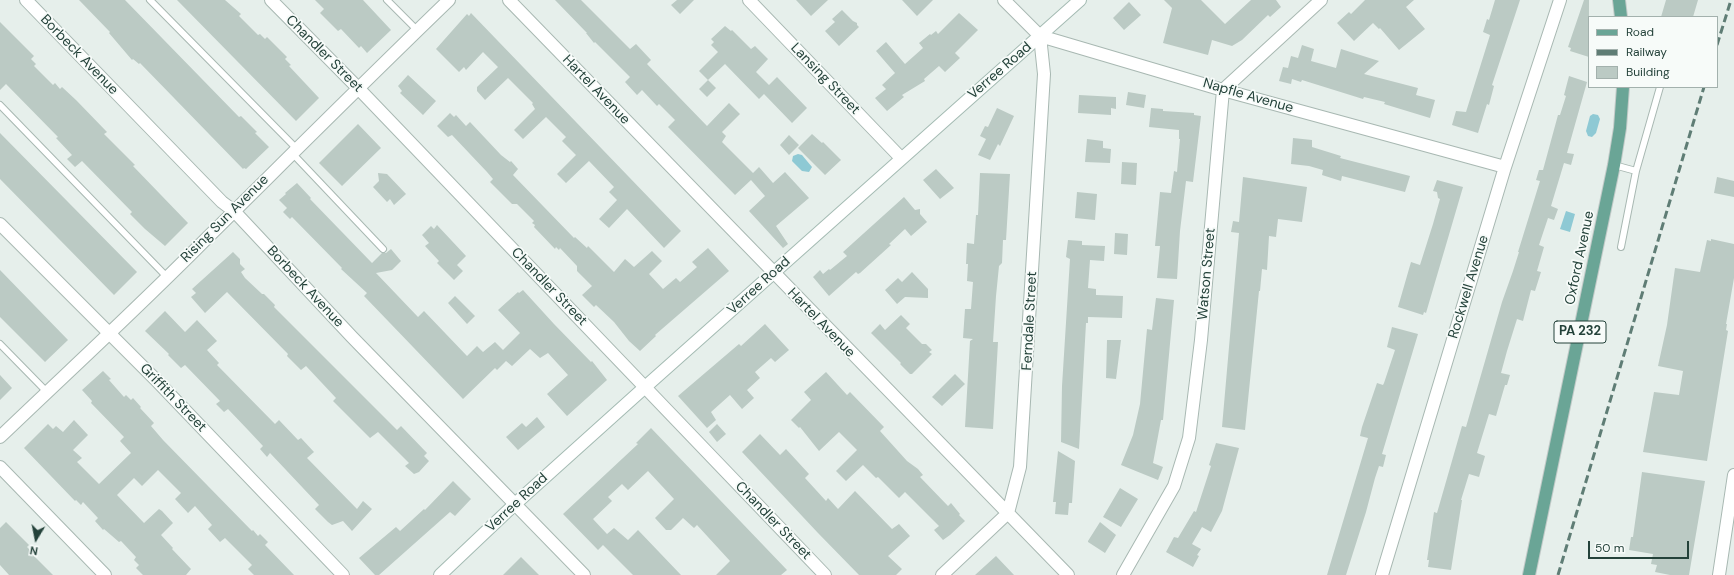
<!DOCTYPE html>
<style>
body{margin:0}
#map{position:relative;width:1734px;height:575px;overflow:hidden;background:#e6efeb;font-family:"DM Sans",sans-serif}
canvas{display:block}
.legend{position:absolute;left:1588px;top:16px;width:130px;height:72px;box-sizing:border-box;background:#f7fbf9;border:1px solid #a3b1ad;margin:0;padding:5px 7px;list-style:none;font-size:12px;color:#24423a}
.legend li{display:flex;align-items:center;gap:8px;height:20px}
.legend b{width:20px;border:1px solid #a3b1ad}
.north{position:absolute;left:16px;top:519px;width:40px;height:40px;-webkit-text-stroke:3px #f7fbf9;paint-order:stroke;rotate:190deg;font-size:11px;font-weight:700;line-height:16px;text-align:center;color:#24423a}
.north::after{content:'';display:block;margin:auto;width:14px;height:18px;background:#24423a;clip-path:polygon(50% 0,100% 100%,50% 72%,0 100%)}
.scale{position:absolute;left:1588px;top:541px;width:101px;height:18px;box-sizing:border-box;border:2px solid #24423a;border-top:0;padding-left:5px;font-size:12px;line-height:14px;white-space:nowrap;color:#24423a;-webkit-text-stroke:3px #f7fbf9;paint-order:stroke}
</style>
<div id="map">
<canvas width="1734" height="575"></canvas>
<ul class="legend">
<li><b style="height:5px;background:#6aa596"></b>Road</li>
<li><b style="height:5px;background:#5f7d75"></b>Railway</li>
<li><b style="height:11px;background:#bbcac4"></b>Building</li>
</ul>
<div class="north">N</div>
<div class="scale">50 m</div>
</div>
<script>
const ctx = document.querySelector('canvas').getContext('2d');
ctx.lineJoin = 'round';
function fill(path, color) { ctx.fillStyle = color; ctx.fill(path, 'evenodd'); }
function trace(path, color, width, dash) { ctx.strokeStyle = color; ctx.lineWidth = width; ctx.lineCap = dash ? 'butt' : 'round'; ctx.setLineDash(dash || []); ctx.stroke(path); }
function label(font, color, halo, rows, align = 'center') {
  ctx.font = font + ' "DM Sans",sans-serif'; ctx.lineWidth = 3.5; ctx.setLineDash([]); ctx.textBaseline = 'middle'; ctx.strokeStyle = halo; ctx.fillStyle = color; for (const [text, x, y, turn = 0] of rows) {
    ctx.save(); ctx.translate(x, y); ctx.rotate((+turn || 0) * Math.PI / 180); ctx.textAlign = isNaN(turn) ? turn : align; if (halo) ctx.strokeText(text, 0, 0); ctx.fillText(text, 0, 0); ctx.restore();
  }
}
fill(new Path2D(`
 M1593,114L1598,115L1600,119L1596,133L1592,137L1588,136L1586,131L1590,116Z
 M798,154L802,155L812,167L809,172L802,171L792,161L793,156Z
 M1566,211L1575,214L1570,232L1560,229Z`), '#8ec9d4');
fill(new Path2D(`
 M79,0H125L239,117L241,116L257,132L255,133L269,147L246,169L244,168L243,169L140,63L139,64L133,59L132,60L109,33L110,32Z
 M177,0H225L241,14L239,16L258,35L260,34L265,39L267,37L287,57L285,59L291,65L289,66L319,98L296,121Z
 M315,0H363L391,30L367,53L361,46L359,48L341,29L338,31L320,13L324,9Z
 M555,0H581L630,49L636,44L651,60L647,64L707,126L729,103L740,114L722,132L726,136L722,142L753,173L759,167L773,183L785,172L809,198L776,226L788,244L783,248L749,211L765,196L751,180L735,195L668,127L675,120L659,104L657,106L642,90L637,95L625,82L630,77L595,42L594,43L586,33H587Z
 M677,0H694L680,14L671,5Z
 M796,0H828L811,16Z
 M902,0H933L917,16Z
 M1164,0H1201L1225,24L1251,0H1276L1281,7L1270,17L1268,15L1242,40L1232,46L1212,40L1208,55L1163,43L1172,8Z
 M1365,0H1414L1406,7L1425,29L1399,50L1380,28L1379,29L1373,23L1354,41L1337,23L1349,12L1351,14Z
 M1495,0H1520L1492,85L1494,86L1489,105L1487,104L1478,133L1452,125L1456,111L1466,112L1490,35L1483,32L1487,19L1489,20Z
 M1584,0H1589V57L1570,51L1571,48L1568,47Z
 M1666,0H1698L1693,17H1661Z
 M1129,2L1141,15L1124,30L1113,18Z
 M842,10L853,21L857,23V25L859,27L839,46L825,31L835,22L832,19Z
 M471,13L681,231L664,248L627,209L609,228L599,219L617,200L609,192L614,187L589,161L566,183L557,174L576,155L562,141L566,137L546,117L523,139L514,130L535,109L532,104L533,103L508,78L485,100L477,91V87L498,67L483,52L466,70L464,67L459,72L436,49L467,14L469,16Z
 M959,13L978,30L955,53L960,58L945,72L939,66L924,79L925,81L902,95L904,97L887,111L875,98L886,89L882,85L895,73L876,51L886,42L905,64L923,48L919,43L930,34L931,35L936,31L938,34Z
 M0,22L34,56L31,59L36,64L34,66L53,85L55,83L60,89L62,87L76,100L107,132L104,134L135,165L133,166L188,223L165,246L145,229L130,214L132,212L82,161L75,167L67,159L72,155L56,138L58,137L6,84L0,90Z
 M725,26L731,31L732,30L751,49L755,46L768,59L756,72L769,85L777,77L807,108L792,123L764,94L759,99L725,64L708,80L699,71L718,52L711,45L714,42L711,39Z
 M1302,45L1314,49L1311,61L1336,68L1341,49L1379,61L1364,74L1418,88L1416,95L1435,100L1430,118L1384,104L1385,102L1364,97L1363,99L1302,80L1301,82L1292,79L1291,84L1279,81L1283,67L1288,68L1291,56L1298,58Z
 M408,75L436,101L423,115L400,93L402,91L398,86Z
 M1569,76L1587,82L1567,153L1574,154L1571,165L1564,163L1551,206L1558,209L1554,220L1548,218L1539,245L1544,247L1537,271L1541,272L1535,291L1531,290L1523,321L1517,319L1507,351L1501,373L1510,375L1507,385H1505L1496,416L1489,414L1477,453L1485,456L1479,477L1469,474L1461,500H1462L1451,570L1428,567L1429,560H1427L1434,512L1437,513L1462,426L1466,427L1502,302L1513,271L1519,252H1518L1540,181L1536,180L1539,170H1543L1558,115H1560L1566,96L1564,95Z
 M708,80L716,88L707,97L699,89Z
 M1128,92L1146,95L1144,108L1126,105Z
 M1079,95L1116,97V109L1111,108V115L1078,113Z
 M997,108L1014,116L1000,146L998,144L990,160L978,155L986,139L980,136L985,126L988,127Z
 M1151,108L1163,109V111L1194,113V115L1201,116L1193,182L1186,181L1180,231L1177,279L1157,278L1160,246H1155L1160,192L1171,193L1174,171L1177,172L1180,139H1179V130L1149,127Z
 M450,113L454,117L456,115L466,126L470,122L501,155L510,162L511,161L518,169L513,175L574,238L575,237L587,248L588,246L614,272L625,259L634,267L652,251L662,261L649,274L663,289L676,278L680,282L697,267L692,262L708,248L729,271L655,335L656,336L640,351L629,341L614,322L596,305L594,307L582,295L592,286L577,271V266L560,248L559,250L556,247L555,249L534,227L535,225L532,223L534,221L517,204H512L490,182L493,179L487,172L452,135L448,137L437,126Z
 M358,124L381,148L342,186L319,163Z
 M0,133L137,272L114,295L0,179Z
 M812,134L822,143L823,142L841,160L825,175L798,148Z
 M789,135L799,145L789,155L780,145Z
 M1293,138L1312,140V147L1341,156L1340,158L1410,176L1405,192L1342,176L1341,181L1322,175L1323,170L1309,166L1291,164Z
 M1087,139L1103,141V148L1111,149L1110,163L1085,162Z
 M1122,162L1137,163L1136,185L1121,184Z
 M936,169L954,188L940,199L923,180Z
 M378,173L387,174L406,194L394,205L390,199L387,202L373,187L379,181Z
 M980,173L1010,174L1006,240H1003L1002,263L999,266L996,296L993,342H998L993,429L965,427L970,341L973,339L963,338L965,309H971L973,282L967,281L968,264H966L967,243L974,244L976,215H978Z
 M1243,177L1307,187L1302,222L1278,219L1276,237L1269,236L1267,270L1262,269L1260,291H1259L1245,430L1222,427L1239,233L1231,232L1233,221L1239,222Z
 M1717,177L1734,181V197L1714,193Z
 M1437,180L1463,187L1426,313L1424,312L1423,315L1398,307L1411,262L1420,265L1433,224L1440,199L1438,198L1437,192L1433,191Z
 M297,183L311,198L310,199L372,263L382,253H386L391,249L401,261L392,270L376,273L418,317L424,311L467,356L477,346L483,352L495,342L503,350L520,333L498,310L518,292L519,293L523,290L554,324L591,362L592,361L607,380L567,416L547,394L568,375L548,353L540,358L530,349L512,366L506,361L497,370L495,368L463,399L364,296L367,293L341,269L342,268L292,217L290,219L283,212L287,208L279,200L286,194L285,193Z
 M1077,192L1097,194L1095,220L1075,218Z
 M904,197L915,210L920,209V214L927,222L911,236L905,229L889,244L891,245L860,273L858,274L856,272L829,296L813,277L820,270L823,274L829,269L830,270L847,256L843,252Z
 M437,225L466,256L457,265L463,271L454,280L437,263L439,261L425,246L429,243L422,235L431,226L434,229Z
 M1115,233L1128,234L1127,255L1114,254Z
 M1711,239L1734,244V278L1726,324H1727L1726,330L1728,331L1707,461L1643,452L1654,392L1679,395L1683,371L1658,366L1667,325L1675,268L1700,272L1707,240L1711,241Z
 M1068,240L1082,241V245L1105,246L1104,261L1090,260L1088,288L1096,289V295L1123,296L1122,318L1088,317V323H1086L1079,449L1061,442L1062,386L1070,259L1066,257Z
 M233,252L240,259V264L245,269L241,272L245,278L262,294H264L275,305L274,307L397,430L401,426L427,453L424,456L429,461L419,472L414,474L405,466L409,463L378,432L370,438L333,401L336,398L306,366L301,370L287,356L288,354L227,292L205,313L191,297L196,293L192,289Z
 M0,270L68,340L45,362L0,317Z
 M912,272L928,289V298L905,297L897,304L885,290L898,278L902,282Z
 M455,296L475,316L467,324L448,303Z
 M1156,298L1174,300L1163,420H1161L1153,463L1163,467L1158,480L1121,465L1133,435L1140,404L1147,329L1152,330Z
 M165,311L185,332L197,320L217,341L207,350L219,363L217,365L275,424L279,420L298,440L301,438L314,452L307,458L357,509L363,501L372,509L352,531L343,521L332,525L328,522L315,509L319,505L270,453L267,457L260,449L263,446L248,430L228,409L224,412L216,404L220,401L185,365L181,368L168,355L169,354L145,331Z
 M901,315L910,324L906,328L922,344H926L932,350L929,352L932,354L912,374H910L900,364L901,363L871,333L880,324L885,330Z
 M765,324L789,350L775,362L771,358L755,372L760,378L747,390L754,398L742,409L730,395L711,412L716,420L707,428L678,396L739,344L741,346Z
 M1392,327L1418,334L1382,454L1386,455L1383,467L1379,466L1375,478L1366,512L1346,575H1327L1368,438L1360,436L1362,427L1377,383L1383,385L1384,383L1395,350L1387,347Z
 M1107,340H1121L1116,379L1106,378Z
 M103,371L111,379L109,380L124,397L126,395L131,400L133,398L141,407L140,408L154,423L151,426L163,440L252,531L253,530L258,536L260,534L268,542L265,545L294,575H254L248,569L252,565L225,538L220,542L208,529L212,525L195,506L188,513L175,499L181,493L158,470L142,486L134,478L117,495L144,523L159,509L162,511L173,523L161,535L173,548L172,549L191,569L186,575H143L136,568L139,565L134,560L136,557L121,541L119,542L104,529L103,530L95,521L98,518L83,502L81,505L76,500L75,501L24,448L48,424L53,429L56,426L63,432L74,420L88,435L73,450L82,458L77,462L99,484L131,453L120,441L124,437L91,403L92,401L82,390Z
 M826,372L847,395L850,392L884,427L880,431L907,461L918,469L923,475L920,477L948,506L951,503L960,514L959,515L965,521L950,535L943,540L934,530L939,526L905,492L899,498L878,477L876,478L863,465L846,481L836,471L857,450L839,432L819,451L800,427L799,428L791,420L811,400L804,392Z
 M955,374L965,384L942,406L932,397Z
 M0,375L12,388L0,400Z
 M537,417L545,427L518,450L506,437L522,423L526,427Z
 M717,424L726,434L717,442L709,432Z
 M651,428L787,570L781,575H716L730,561L697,525L694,528L683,518L671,530H666L655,518L674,499L648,471L628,490L622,484L608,497L612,501L593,519L607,534L614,528L628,540L638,530L681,575H633L603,545L598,550L563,514L638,444L636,443Z
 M760,434L780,455L786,449L809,474L805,478L826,501L828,498L838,509L855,491L892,529L899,524L910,536L888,556L902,569L896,575H859L818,533L742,452Z
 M1216,443L1239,448L1222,511L1211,532L1202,527L1192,544L1201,549L1197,555L1199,556L1193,567L1166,552L1174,537L1178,538L1194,511L1196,512L1211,466L1209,465Z
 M1058,451L1075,461L1072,503H1069L1068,515L1055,514L1056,502H1053Z
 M1642,472L1705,481L1689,575H1670L1655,572L1657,565L1651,564L1653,554L1629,550L1631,537H1633Z
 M453,481L471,499L455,516L450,512L379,575H375L359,558L396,527L400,531L424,509L425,510Z
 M1120,488L1138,499L1121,527L1103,517Z
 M6,522L29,545L27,547L32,552L31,553L53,575H9L0,565V528Z
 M1100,522L1116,535L1105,553L1088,542V541Z
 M996,556L1014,575H975Z
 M521,557L539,575H503Z`), '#bbcac4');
const service = new Path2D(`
 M150,0L296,148
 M387,0L417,30
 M0,105L167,277
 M292,153L383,249
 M1614,165L1636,171L1621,247
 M1636,171L1660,87
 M0,344L47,392`);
const minor = new Path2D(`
 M26,0L222,202L234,211L352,337L584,575
 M271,0L359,89L825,575
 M509,0L1068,575
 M749,0L901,158
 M1004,0L1040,36L1223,90L1505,167
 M0,224L157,381L343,575
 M0,437C70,370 141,305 209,236C289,157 368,78 449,0
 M0,467L105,575
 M942,575L1008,513L1020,467L1044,74L1040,36
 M1123,575L1174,486L1189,438L1201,340L1223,90L1321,0
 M1382,575L1505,167L1560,0
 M1719,575L1734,475`);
const secondary = new Path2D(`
 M440,575L515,504L644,388L1080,0`);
const primary = new Path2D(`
 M1619,0L1621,17
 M1529,575L1614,165L1620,128L1623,87`);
trace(service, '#a8b8b2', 8);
trace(minor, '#a8b8b2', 14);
trace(secondary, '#a4bbb3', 14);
trace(primary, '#c2cac8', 14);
trace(service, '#fff', 6);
trace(minor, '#fff', 12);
trace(secondary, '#fff', 12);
trace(primary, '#6aa596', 12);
trace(new Path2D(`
 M1717,45L1731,0
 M1558,575L1704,87`), '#5f7d75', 3, [8, 4]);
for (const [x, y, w] of [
 [1580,332,52]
]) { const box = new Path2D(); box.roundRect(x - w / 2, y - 11, w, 22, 3); ctx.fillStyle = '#f7fbf9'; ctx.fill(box); trace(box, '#24423a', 1); }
label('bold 13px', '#24423a', null, [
 ["PA 232",1580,332]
]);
label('14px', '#24423a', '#f7fbf9', [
 ["Chandler Street",324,54,45],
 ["Borbeck Avenue",79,55,46],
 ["Verree Road",1000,71,-41],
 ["Lansing Street",825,79,46],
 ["Hartel Avenue",596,90,46],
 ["Napfle Avenue",1248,96,16],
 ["Rising Sun Avenue",225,219,-45],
 ["Oxford Avenue",1580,258,-78],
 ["Watson Street",1207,274,-85],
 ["Verree Road",759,286,-42],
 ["Borbeck Avenue",305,287,47],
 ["Chandler Street",549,287,46],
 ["Rockwell Avenue",1469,287,-73],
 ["Ferndale Street",1030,321,-87],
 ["Hartel Avenue",821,323,46],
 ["Griffith Street",173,398,46],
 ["Verree Road",517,503,-43],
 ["Chandler Street",773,521,46]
]);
</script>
